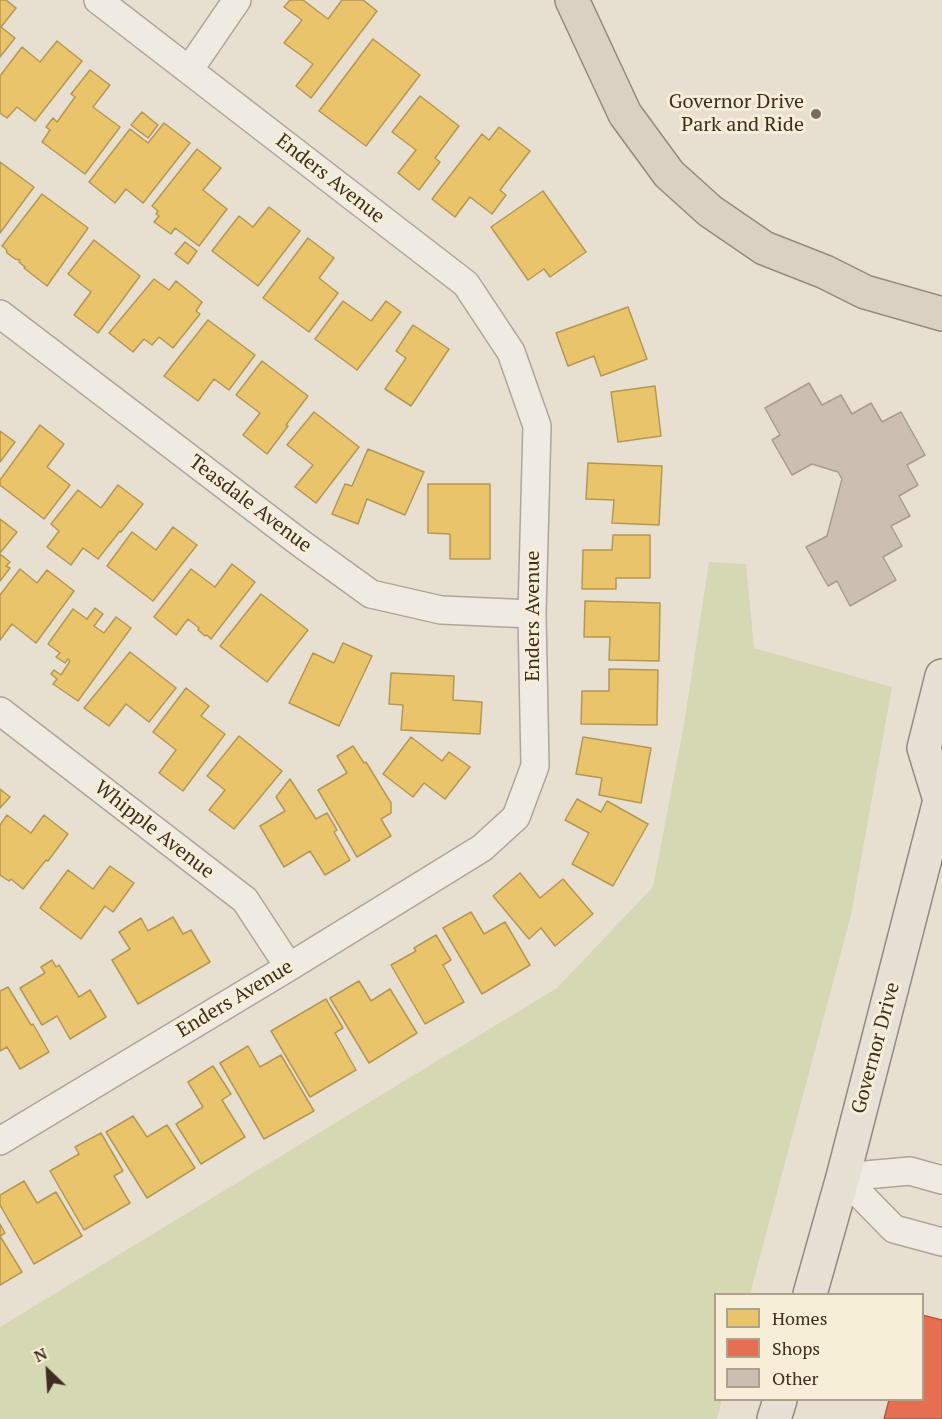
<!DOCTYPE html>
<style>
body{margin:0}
#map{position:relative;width:942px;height:1419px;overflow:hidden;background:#e7e0d1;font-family:"PT Serif",serif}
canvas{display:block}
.legend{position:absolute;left:714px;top:1293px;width:210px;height:108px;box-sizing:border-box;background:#f7eed8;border:2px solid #ada18e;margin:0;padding:8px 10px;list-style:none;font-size:18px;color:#3d2e20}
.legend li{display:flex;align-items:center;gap:12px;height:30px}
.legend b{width:30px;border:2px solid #ada18e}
.north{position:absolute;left:18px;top:1341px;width:60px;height:60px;-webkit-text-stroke:4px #f7eed8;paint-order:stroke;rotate:335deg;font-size:16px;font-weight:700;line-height:24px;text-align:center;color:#3d2e20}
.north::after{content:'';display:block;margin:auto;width:21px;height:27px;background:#3d2e20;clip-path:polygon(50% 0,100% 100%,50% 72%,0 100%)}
</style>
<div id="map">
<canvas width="942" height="1419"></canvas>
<ul class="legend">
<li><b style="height:16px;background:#e9c46a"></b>Homes</li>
<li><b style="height:16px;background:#e76f51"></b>Shops</li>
<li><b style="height:16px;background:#cbbfb2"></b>Other</li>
</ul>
<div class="north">N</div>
</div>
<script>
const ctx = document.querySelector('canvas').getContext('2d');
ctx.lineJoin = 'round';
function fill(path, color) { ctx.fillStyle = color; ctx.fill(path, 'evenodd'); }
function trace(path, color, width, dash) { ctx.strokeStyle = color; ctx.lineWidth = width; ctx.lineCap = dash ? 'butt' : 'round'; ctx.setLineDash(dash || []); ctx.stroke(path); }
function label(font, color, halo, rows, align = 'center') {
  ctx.font = font + ' "PT Serif",serif'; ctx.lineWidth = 6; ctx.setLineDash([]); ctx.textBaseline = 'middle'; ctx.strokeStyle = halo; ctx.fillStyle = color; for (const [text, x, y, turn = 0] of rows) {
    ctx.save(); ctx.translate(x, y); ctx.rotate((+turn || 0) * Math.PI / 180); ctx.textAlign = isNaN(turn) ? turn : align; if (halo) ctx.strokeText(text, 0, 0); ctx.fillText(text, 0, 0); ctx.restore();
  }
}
fill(new Path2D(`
 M709,562L746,564L754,648L892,687L851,915L750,1294H716V1400H722L717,1419H0V1327L557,988L653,887L684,724Z`), '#d6d7b3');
const homes = new Path2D(`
 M0,0H6L16,8L1,27L15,38L0,57Z
 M290,0H303L328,19L342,0H363L377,11L311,98L296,86L313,64L284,43L302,20L284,7Z
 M373,39L420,75L366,146L319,111Z
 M57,41L82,61L35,121L17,107L7,118L0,113V76L22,47L40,62Z
 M90,70L110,85L93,107L120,127L85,174L42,142L50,130L46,127L53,118L57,122L75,97L71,94Z
 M420,96L459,126L435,158L440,162L419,190L398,173L416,150L392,132Z
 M142,112L158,125L148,138L131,125Z
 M164,123L190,143L143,203L126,189L115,203L89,182L130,129L148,143Z
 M499,127L530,151L500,190L506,195L492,214L470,197L455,217L432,199L482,134L489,140Z
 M197,149L221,168L203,190L227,209L199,246L175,228L171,234L154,222L159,216L156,214L158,211L152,206Z
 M0,162L34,187L0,233Z
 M543,191L586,252L550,277L544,269L528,280L491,227Z
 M42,194L88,228L47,286L24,268L25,267L19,262L20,260L15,259L7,253L6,249L2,246Z
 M269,207L300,231L258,286L212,251L239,216L253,227Z
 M308,238L334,258L319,278L338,293L309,332L263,298Z
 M94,240L140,276L98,333L74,315L91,292L68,274Z
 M185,242L197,251L188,264L175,254Z
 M154,279L169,290L176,281L202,302L196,311L200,314L173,348L159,337L152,345L144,339L133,352L109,333Z
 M343,301L371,321L386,301L401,312L357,370L315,339Z
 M628,307L647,359L601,376L594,356L568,366L556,333Z
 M208,320L255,355L229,390L214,379L198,401L164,376Z
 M413,325L449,349L411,406L385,389L406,358L396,351Z
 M262,361L308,396L286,425L288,426L267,454L243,435L260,413L236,395Z
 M655,386L661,436L618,442L611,392Z
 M314,412L359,447L316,503L295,487L313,465L287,445Z
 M40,425L64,444L47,467L70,485L44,519L0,485V480Z
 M0,431L15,442L0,462Z
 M368,449L424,472L405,515L367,499L358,524L332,514L345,484L352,486Z
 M588,463L662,466L659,525L612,523L614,500L586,499Z
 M428,484H490V559H450V534L428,533Z
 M118,485L143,504L121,532L120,531L98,559L83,548L71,565L47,547L59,531L51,524L78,490L101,508Z
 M0,519L17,532L0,553Z
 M173,527L197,545L153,601L107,566L132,532L156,550Z
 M613,535H650V578H616V589H582L583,550H612Z
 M0,554L10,562L6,566L10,568L0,581Z
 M232,564L255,582L211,639L207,635L205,636L198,630L199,628L188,619L176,635L154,617L191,569L215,587Z
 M20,569L37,583L47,570L74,591L36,643L12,624L0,640V595Z
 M261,594L308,630L267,682L220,646Z
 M585,601L660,603L659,661L609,660L610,637H584Z
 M95,608L103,614L94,626L104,633L116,617L131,628L78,701L53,684L57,679L51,674L54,670L61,675L70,661L68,659L65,663L56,657L60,653L48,644L73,609L87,619Z
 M343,643L372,656L339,726L289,703L313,653L334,663Z
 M130,652L176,688L149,722L126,704L109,726L84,708Z
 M609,669L658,670L657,725L581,724L582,691H609Z
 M391,673L454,676L453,700L482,702L480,734L401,730L403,705L389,704Z
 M186,688L209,706L201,716L225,734L183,791L159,773L176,750L153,732Z
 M239,736L282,771L234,829L209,810L225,790L207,776Z
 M411,737L442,761L449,752L470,767L445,799L424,783L413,797L383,774Z
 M583,737L651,748L641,803L599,795L602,778L576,774Z
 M353,746L364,763L366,762L391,803V813L381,819L391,836L357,857L318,790L347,773L337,756Z
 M290,779L316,819L327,813L337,830L334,832L350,860L325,875L310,851L284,867L260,826L285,811L276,797Z
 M0,789L10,797L0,808Z
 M577,799L601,812L607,801L648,824L613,886L572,864L589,833L565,820Z
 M7,815L31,833L44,815L68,834L48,861L46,860L23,889L11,879L9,881L0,875V825Z
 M110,866L134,883L113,912L105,906L81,939L40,908L68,870L93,889Z
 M520,873L540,898L563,879L593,914L555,946L541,928L529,939L493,896Z
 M471,912L484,934L505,922L530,965L482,994L443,928Z
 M173,917L183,934L191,930L210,962L138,1004L112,960L130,949L119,932L141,918L148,931Z
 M436,935L451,960L443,965L464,1002L425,1024L391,965L416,951L414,948Z
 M52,960L56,967L59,965L79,997L90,990L106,1017L70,1039L57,1016L42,1025L20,988L45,973L41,967Z
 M359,981L371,1001L390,989L417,1033L369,1063L330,998Z
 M8,987L31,1025L33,1024L49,1052L20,1069L7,1047L0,1051V991Z
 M326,999L343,1028L335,1033L356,1070L310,1097L271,1031Z
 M248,1046L260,1067L281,1055L314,1111L264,1139L220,1063Z
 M213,1066L231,1094L222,1100L245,1137L201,1164L176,1124L203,1107L188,1082Z
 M133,1116L147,1137L167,1125L195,1168L147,1198L106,1132Z
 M101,1133L123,1171L114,1176L130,1203L84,1230L50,1171L79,1154L75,1147Z
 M24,1181L37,1203L56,1192L82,1236L34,1264L0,1205V1195Z
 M0,1224L5,1233L0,1236L22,1272L0,1285Z`);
fill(homes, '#e9c46a');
trace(homes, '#b59754', 1.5);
const shops = new Path2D(`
 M922,1315L942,1320V1419H884L889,1400H922Z`);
fill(shops, '#e76f51');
trace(shops, '#b45c42', 1.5);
const building = new Path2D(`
 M809,383L822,405L841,395L852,414L871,403L882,422L901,412L925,455L907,465L918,485L899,496L910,516L891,526L902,546L883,557L896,580L850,606L837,581L828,586L806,547L827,536L842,479L838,472L812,464L792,475L772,440L780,435L765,408Z`);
fill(building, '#cbbfb2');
trace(building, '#a89c90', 1.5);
const minor = new Path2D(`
 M189,70L237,0
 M0,314L299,542L371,594L441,610L532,614
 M0,711L245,900L289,967
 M0,1141L289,967L482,848L516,817L535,766L532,614L537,426L511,352L466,284L98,0
 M843,1177L894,1229L942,1242
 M843,1177L910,1171L942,1180`);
const major = new Path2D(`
 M940,800L924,748L942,676
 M810,1294L843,1177L940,800L942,798
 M774,1419L780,1400`);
const highway = new Path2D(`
 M572,0L625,114L669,174L710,211L764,248L825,272L865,292L942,314`);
trace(minor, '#ada599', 30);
trace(major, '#928b80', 36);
trace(highway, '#928b80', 36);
trace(minor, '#efebe3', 27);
trace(major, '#e6e1d4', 33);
trace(highway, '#dad1c2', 33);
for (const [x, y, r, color] of [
 [816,114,6,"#786c5e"]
]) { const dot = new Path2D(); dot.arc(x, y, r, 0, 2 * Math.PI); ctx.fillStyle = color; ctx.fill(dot); trace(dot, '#f7eed8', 2); }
label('20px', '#3d2e20', '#f7eed8', [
 ["Governor Drive",804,102],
 ["Park and Ride",804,125]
], 'right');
label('20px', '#3d2e20', '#f7eed8', [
 ["Enders Avenue",330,179,38],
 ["Teasdale Avenue",250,504,37],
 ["Enders Avenue",533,616,-90],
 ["Whipple Avenue",154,830,38],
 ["Enders Avenue",235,999,-31],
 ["Governor Drive",876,1048,-75]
]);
</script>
